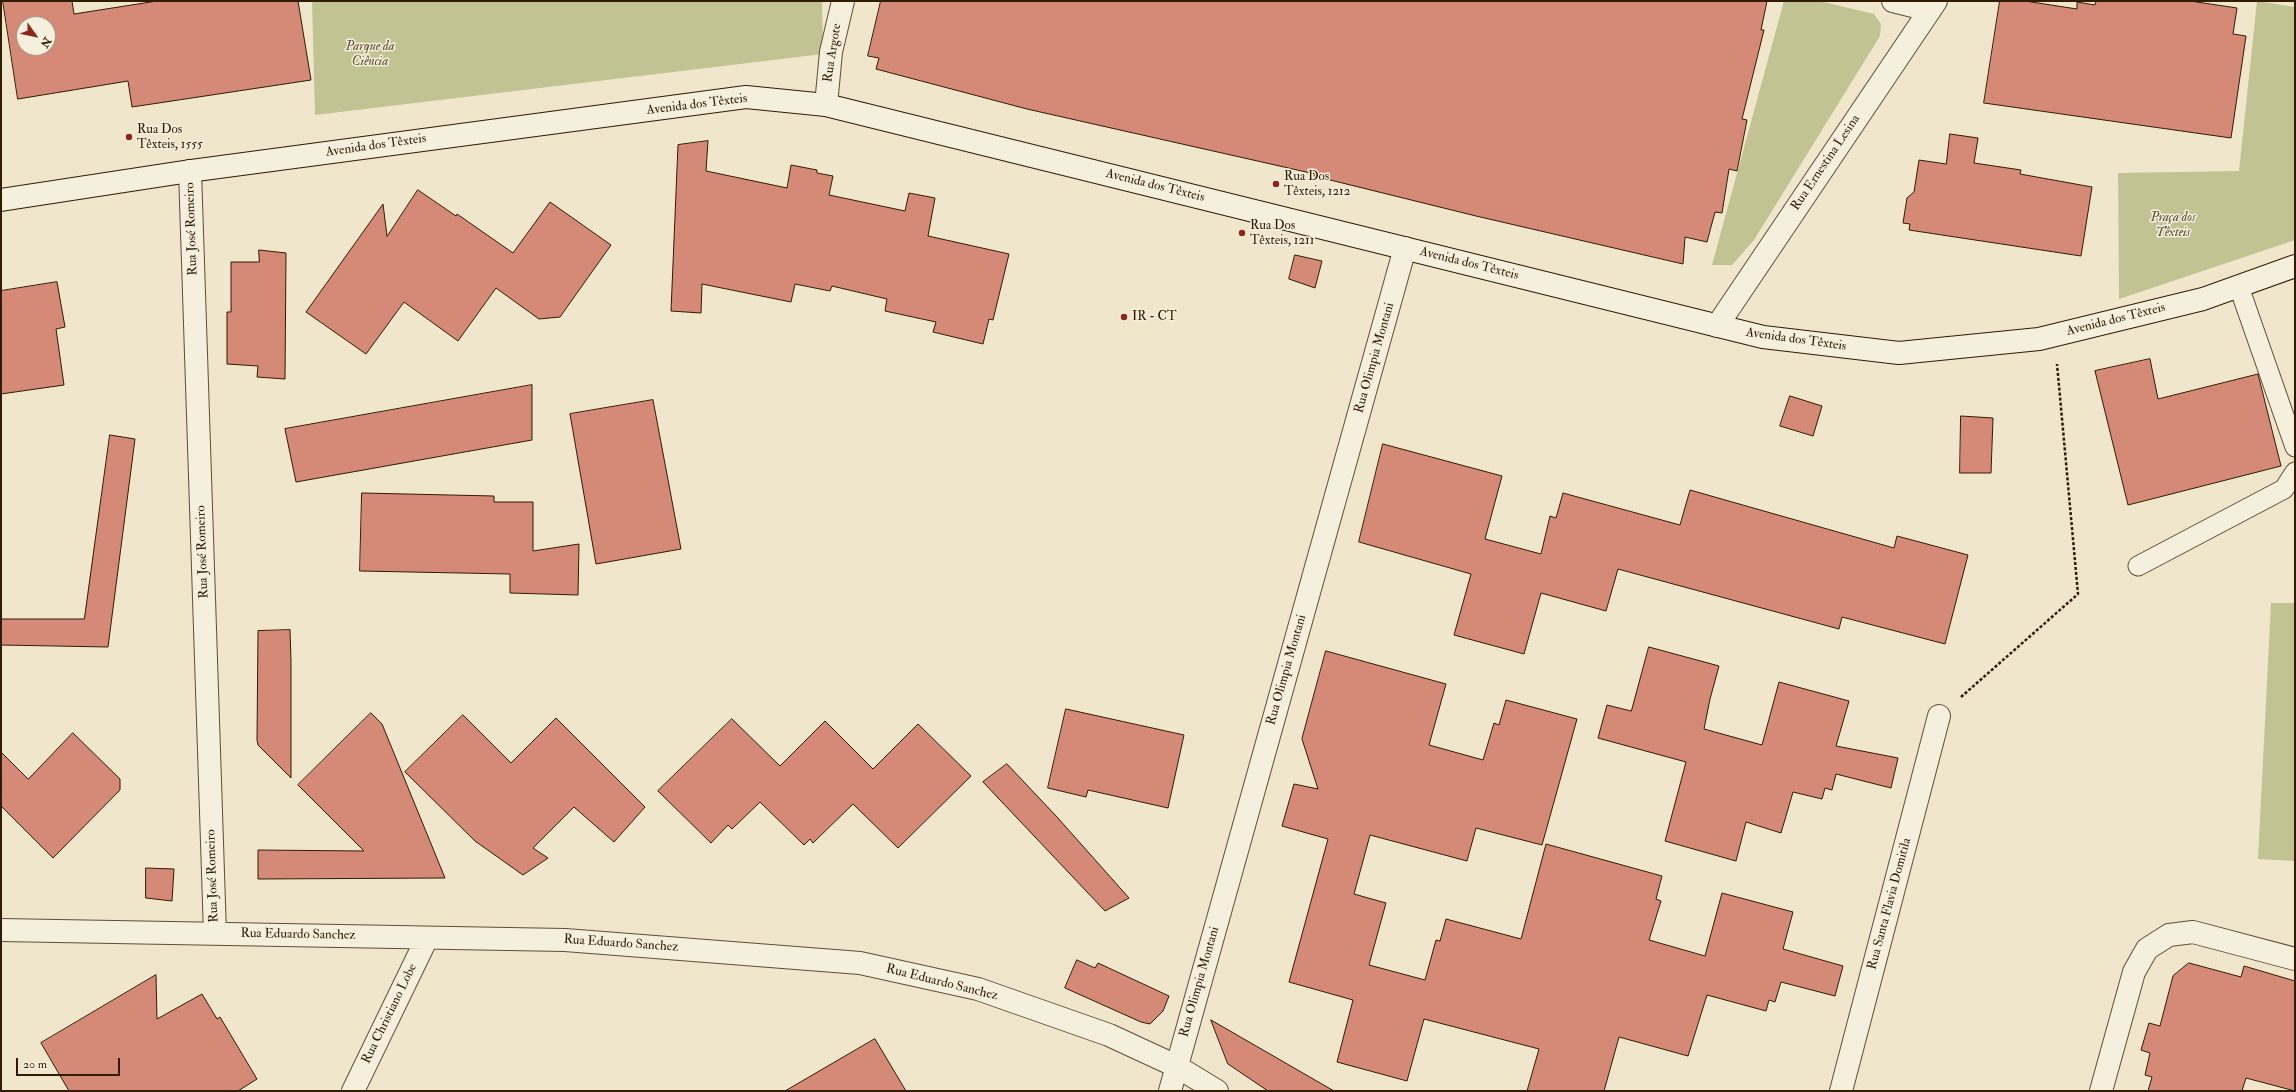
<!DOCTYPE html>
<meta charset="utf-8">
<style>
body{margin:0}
#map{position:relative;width:2296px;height:1092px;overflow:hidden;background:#f0e6cb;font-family:"IM FELL Double Pica",serif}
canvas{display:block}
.frame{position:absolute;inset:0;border:2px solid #311b01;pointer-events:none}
.north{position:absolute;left:16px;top:16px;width:40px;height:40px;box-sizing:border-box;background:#f5efdd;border:1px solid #a79a85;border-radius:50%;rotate:123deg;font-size:11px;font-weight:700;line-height:16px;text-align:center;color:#311b01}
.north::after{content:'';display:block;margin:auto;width:14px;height:18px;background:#8f2418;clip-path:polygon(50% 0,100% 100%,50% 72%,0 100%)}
.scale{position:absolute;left:16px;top:1058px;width:104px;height:18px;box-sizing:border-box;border:2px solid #311b01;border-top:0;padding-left:5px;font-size:12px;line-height:14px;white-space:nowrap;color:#311b01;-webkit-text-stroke:3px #f5efdd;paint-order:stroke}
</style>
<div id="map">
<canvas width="2296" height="1092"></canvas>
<div class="frame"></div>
<div class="north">N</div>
<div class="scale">20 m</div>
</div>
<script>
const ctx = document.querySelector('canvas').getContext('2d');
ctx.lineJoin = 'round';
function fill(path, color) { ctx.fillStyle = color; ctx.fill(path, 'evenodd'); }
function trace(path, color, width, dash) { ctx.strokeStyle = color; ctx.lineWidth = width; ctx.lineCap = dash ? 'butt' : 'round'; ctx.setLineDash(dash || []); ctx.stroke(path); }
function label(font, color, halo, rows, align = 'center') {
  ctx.font = font + ' "IM FELL Double Pica",serif'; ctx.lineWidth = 3; ctx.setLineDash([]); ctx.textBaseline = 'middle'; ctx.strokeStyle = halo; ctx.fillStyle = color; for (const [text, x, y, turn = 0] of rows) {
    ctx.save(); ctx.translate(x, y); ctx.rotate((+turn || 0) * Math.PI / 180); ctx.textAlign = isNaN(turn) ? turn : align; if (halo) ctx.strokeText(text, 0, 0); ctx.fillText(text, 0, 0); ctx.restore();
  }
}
fill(new Path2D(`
 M312,1H822L823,54L315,115Z
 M1784,1H1819L1874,14L1881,24L1880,36L1754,240L1732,265H1712Z
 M2257,1L2295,7V240L2119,299L2118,173L2239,171Z
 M2271,603H2295V861L2258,859Z`), '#c1c392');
const building = new Path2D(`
 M3,1H72L74,14L157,1H298L311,80L132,107L128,81L18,99ZM24,24H48V48H24Z
 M881,1H1767L1761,30H1764L1742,119L1747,120L1737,171L1729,169L1722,213L1715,212L1707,242L1685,237L1683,264L1476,216L1314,176L1315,174L1027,109L876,69L879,58L868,56Z
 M2000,1H2025L2077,9V2L2095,5L2096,1H2190L2237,8L2233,34L2246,36L2231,138L1984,103Z
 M1950,134L1978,138L1974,163L2021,170L2020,174L2092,187L2081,256L1909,230L1910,224L1903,223L1907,198L1914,192L1919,160L1946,164Z
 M708,141L706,171L787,188L791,165L817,170V173L833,176L829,195L905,211L909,193L935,198L928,236L1009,254L993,320L989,319L983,344L933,332L936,322L885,311L887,299L832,286L830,291L795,284L791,302L702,284L701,313L671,311L678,145Z
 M418,190L456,216L457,214L513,253L550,202L611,245L560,317L539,319L496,288L458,341L404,302L366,354L306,312L383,204L387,236Z
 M259,250L286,253L285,379L257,377L258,366L227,364V312H231V262H259Z
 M1295,255L1322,261L1315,288L1289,279Z
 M57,282L65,327L56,329L64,385L1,394V291Z
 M2150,359L2158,399L2258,374L2281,466L2128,505L2095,371Z
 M532,385V440L296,482L285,429Z
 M1790,396L1822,406L1813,436L1780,426Z
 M653,400L681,549L596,564L570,414Z
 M1961,416L1993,418L1991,473H1960Z
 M110,435L135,439L108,647L1,645V619H84Z
 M1383,444L1502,476L1485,539L1541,554L1550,516L1556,518L1563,493L1680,525L1690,490L1894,548L1897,536L1968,555L1945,644L1842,617L1839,629L1618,569L1606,611L1541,593L1524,654L1454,635L1471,574L1359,542Z
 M362,493L494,496V502H533V551L579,544L578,595L510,593V574L360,571Z
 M290,630L291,661V778L258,745L257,740L258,631Z
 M1649,647L1719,666L1710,699L1704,729L1762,745L1779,682L1849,701L1836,746L1898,758L1891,788L1836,774L1832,790L1825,788L1822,799L1793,792L1781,833L1746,822L1736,861L1665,841L1686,762L1598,738L1607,705L1631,711Z
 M1326,651L1446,684L1429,745L1483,760L1494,723L1499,725L1506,700L1577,719L1542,845L1476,828L1467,861L1370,835L1354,894L1386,903L1369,965L1425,980L1436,940L1440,941L1446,919L1521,939L1546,844L1662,876L1656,899L1661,901L1649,940L1705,956L1722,893L1793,912L1783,949L1843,966L1835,996L1781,982L1775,1002L1769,1000L1766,1011L1707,995L1688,1056L1619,1037L1604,1091H1527L1539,1049L1424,1019L1407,1081L1337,1062L1353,1000L1289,982L1328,839L1282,826L1294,784L1318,789L1302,739Z
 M1066,709L1184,735L1168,808L1088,790L1086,797L1048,788Z
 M371,713L382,724L445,878L258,879V850L364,851L298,785Z
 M463,715L511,763L556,718L645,807L614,842L574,807L533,848L548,858L523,875L475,841L405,772Z
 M732,719L780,766L825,721L873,769L918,724L971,776L898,848L853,804L813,843L810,839L804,845L760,802L732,829L728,825L711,843L658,791Z
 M73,733L120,779V790L53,858L1,806V752L28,779Z
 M1007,764L1057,817L1129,898L1105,911L983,782Z
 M146,868L174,869L172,901L146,898Z
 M1077,960L1095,968L1098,963L1169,996L1163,1011L1150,1024L1141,1022L1065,988Z
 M2189,963L2241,977L2244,966L2295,981V1091L2246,1078L2242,1091H2148L2152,1077L2145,1075L2150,1053L2141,1050L2149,1023L2160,1026L2173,976Z
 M156,975L157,1019L202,994L217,1019L220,1017L257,1079L238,1091H69L41,1043Z
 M1211,1020L1334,1091H1268L1228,1064Z
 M875,1039L906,1091H785L833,1063Z`);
fill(building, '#d48a77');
trace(building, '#311b01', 1);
const lane = new Path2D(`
 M2239,287L2295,447
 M2138,566L2284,489L2295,472`);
const street = new Path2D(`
 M1893,1L1929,10
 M826,105L831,52L843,1
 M190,171L215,934
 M1717,326L1936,1
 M1,930L565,940L860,963L978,989L1109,1035L1176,1066L1217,1091
 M353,1091L427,938
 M1170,1091L1405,248
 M1841,1091L1939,716
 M2101,1091L2134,972L2147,949L2169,935L2193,932L2295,959`);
const secondary = new Path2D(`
 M1,200L190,171L746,97L826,105L1763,337L1899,353L2039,339L2203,299L2295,266`);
trace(lane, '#614e34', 21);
trace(street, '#614e34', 24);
trace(secondary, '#311b01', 24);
trace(new Path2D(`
 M1961,697L2078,594L2057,364`), '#311b01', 2.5, [3, 2]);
trace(lane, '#f5efdd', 19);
trace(street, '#f5efdd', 22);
trace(secondary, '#f5efdd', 22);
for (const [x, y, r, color] of [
 [129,137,4,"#8f2418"],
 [1276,184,4,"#8f2418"],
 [1242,233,4,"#8f2418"],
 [1124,317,4,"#8f2418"]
]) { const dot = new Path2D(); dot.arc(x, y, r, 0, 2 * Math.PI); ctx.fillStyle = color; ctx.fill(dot); trace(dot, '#f5efdd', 1.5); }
label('italic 13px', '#5c4d2c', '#f5efdd', [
 ["Parque da",370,47],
 ["Ciência",370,62],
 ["Praça dos",2173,218],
 ["Têxteis",2173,233]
]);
label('13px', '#311b01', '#f5efdd', [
 ["Rua Argote",833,53,-81],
 ["Avenida dos Têxteis",697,105,-7],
 ["Avenida dos Têxteis",376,146,-8],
 ["Rua Ernestina Lesina",1826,163,-56],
 ["Avenida dos Têxteis",1155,186,14],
 ["Rua José Romeiro",192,229,-92],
 ["Avenida dos Têxteis",1469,264,14],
 ["Avenida dos Têxteis",2116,320,-14],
 ["Avenida dos Têxteis",1796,340,8],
 ["Rua Olimpia Montani",1375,358,-74],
 ["Rua José Romeiro",203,552,-92],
 ["Rua Olimpia Montani",1287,670,-74],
 ["Rua José Romeiro",213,876,-92],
 ["Rua Santa Flavia Domitila",1890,904,-75],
 ["Rua Eduardo Sanchez",298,935,1],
 ["Rua Eduardo Sanchez",621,944,4],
 ["Rua Olimpia Montani",1200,982,-74],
 ["Rua Eduardo Sanchez",942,983,14],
 ["Rua Christiano Lobe",390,1014,-64]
]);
label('13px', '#311b01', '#f5efdd', [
 ["Rua Dos",137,130],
 ["Têxteis, 1555",137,145],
 ["Rua Dos",1284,177],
 ["Têxteis, 1212",1284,192],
 ["Rua Dos",1250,226],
 ["Têxteis, 1211",1250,241],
 ["IR - CT",1132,317]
], 'left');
</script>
